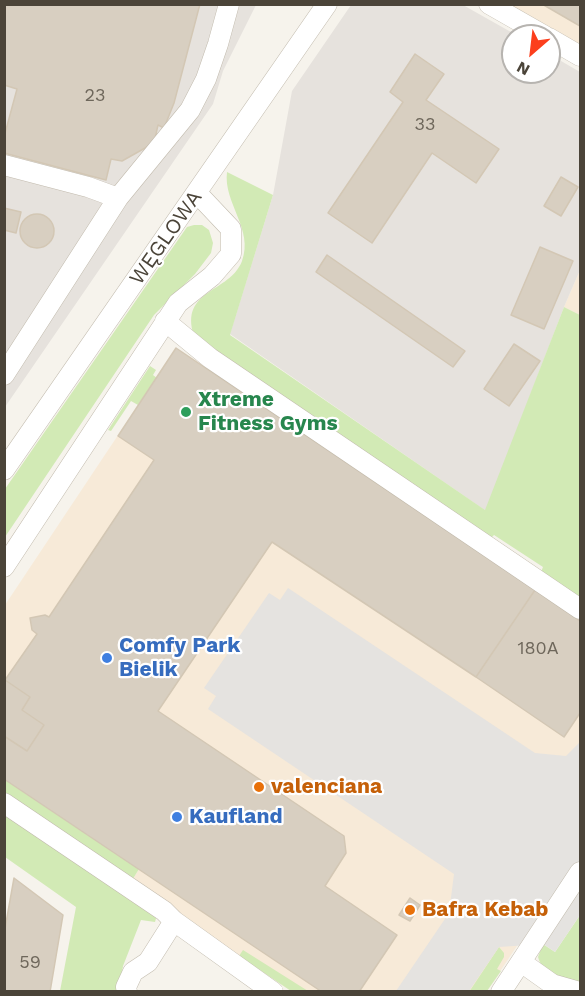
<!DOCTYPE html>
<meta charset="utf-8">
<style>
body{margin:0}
#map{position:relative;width:585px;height:996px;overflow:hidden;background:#f6f3ec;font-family:"Work Sans",sans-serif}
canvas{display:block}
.frame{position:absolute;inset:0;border:6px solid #4b4439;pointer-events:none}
.north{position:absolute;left:501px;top:24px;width:60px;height:60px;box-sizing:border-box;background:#fff;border:2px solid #b7b4b0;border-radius:50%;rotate:208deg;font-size:16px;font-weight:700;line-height:24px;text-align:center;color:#4b4439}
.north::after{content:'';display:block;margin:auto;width:21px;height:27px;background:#fc3f1d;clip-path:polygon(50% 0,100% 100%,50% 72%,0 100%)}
</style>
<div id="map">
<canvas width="585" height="996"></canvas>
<div class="frame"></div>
<div class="north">N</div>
</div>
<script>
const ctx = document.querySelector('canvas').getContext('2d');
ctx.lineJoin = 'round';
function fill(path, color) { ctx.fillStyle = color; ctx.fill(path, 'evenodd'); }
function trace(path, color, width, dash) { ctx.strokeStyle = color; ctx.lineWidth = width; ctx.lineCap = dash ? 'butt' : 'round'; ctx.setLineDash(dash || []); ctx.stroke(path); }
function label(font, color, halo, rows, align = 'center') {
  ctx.font = font + ' "Work Sans",sans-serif'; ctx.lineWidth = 4.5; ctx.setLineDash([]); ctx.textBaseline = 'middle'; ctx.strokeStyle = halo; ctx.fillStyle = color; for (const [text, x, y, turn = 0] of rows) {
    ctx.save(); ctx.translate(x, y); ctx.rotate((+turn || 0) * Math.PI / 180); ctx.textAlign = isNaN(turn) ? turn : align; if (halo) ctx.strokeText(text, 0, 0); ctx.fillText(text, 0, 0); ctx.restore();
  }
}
fill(new Path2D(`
 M509,5H580V46Z
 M580,270V315L564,307Z
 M176,348L580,621V851L487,991H291L131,882L139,869L5,779V605Z`), '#f7ead8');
fill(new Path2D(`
 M5,5H256L223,71L213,104L5,407Z
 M351,5H463L518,36H513V72H549V54L580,72V270L564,307L486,511L230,334L273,195L292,91Z`), '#e6e2dd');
fill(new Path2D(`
 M227,172L273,195L230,335L485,510L564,307L580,315V599L541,572L543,567L494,535L491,538L194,336C179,289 230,293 242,261C254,229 223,203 227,172Z
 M194,225H202L209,230L213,243L211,253L195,274L154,315L5,537V489L187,227Z
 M150,366L156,370L153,375L157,378L138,405L131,401L111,431L108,430Z
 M4,779L139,869L131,882L5,796Z
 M4,813L157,915L155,922L141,920L123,966L119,991H60L76,907L5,857Z
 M580,915V985C566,981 542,974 538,957L543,944L555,952Z
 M499,947L504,953V957L497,969L501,971L487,991L469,992Z
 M243,950L308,991H291L239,956Z`), '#d2eab5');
fill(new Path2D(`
 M288,588L535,753L566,756L580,742V915L555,952L543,944L499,947L469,991H396L449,913L454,874L208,709L216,696L204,688L269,593L280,600Z`), '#e5e3e0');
const building = new Path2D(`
 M4,4H200L174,103L164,128L158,125L154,143L122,161L111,159L106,180L4,153V137L17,89L4,85Z
 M542,4H580V26Z
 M415,54L444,74L426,100L499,149L476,183L432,153L372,243L328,213L403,102L390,92Z
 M561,177L578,187L561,216L544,206Z
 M4,208L21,212L16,233L4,230Z
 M20 231a17 17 0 1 1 34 0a17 17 0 1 1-34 0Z
 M540,247L573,261L544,329L511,315Z
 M327,255L465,351L453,367L316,272Z
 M514,344L540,361L509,406L484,389Z
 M176,348L535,590L476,677L272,542L158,711L344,836L346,853L325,886L397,935L359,992H322L4,779V736L27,751L44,725L22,710L30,697L5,680L37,634L32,630L30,618L45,615L49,617L154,460L118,436Z
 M535,590L580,621V713L564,737L476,677Z
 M5,680L30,697L22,710L44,725L27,751L4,736Z
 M14,878L63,915L50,992H4V934Z
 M410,898L420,905L410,921L399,915Z`);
fill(building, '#d8cfc1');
trace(building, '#d3c7b4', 1.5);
const minor = new Path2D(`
 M489,4L545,36
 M549,38L580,56
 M4,165L88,187L118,198
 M165,321L210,358L580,609
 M4,375L118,198L190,110L206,79L218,44L229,4
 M4,470L327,4
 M4,567L178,303L212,276L231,254V229L197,193
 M4,803L164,911L174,921L273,992
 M521,962L552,984L580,992
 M127,992L126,987L133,972L148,962L174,921
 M501,992L580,872`);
trace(minor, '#c2bbae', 21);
trace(minor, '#fff', 20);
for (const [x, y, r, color] of [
 [186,412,6,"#2e9e5b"],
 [107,658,6,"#3f7fe0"],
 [259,787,6,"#e8710a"],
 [177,817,6,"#3f7fe0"],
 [410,910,6,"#e8710a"]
]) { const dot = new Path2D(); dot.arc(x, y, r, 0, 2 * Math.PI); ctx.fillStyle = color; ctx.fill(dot); trace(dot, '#fff', 2); }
label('18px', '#6e675b', null, [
 ["23",95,96],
 ["33",425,125],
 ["180A",538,649],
 ["59",30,963]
]);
label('21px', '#4b4439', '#fff', [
 ["WĘGLOWA",166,238,-55]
]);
label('bold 21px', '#27864d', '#fff', [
 ["Xtreme",198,400],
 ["Fitness Gyms",198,424]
], 'left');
label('bold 21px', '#366cbe', '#fff', [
 ["Comfy Park",119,646],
 ["Bielik",119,670],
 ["Kaufland",189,817]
], 'left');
label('bold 21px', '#c56008', '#fff', [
 ["valenciana",271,787],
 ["Bafra Kebab",422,910]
], 'left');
</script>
